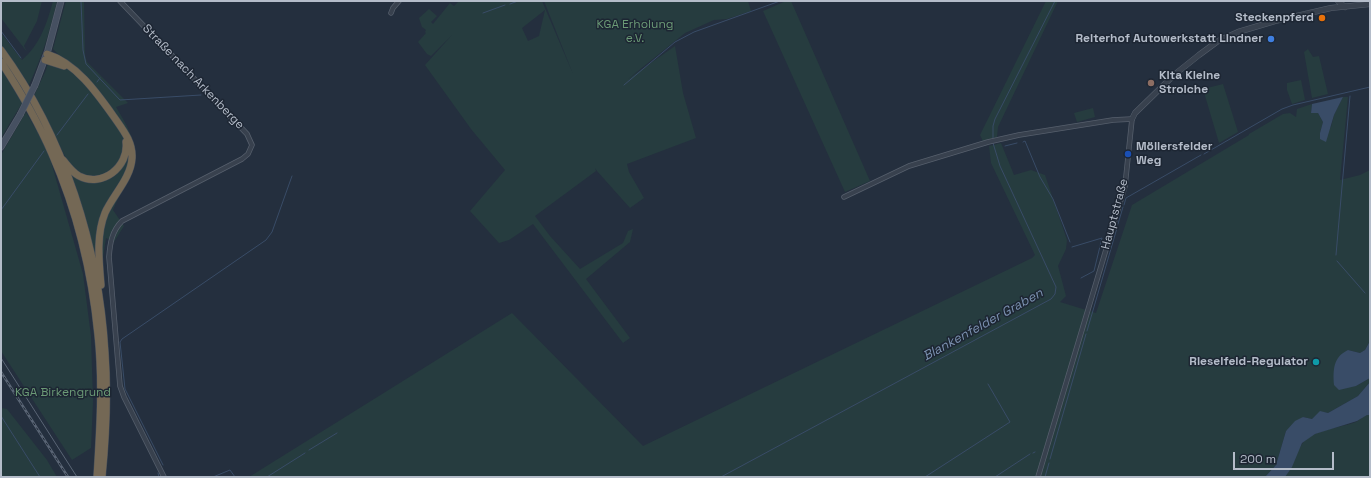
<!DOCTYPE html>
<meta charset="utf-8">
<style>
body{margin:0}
#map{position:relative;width:1371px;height:478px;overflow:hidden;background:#242f3e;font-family:"Space Grotesk",sans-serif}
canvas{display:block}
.frame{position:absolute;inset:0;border:2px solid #b4bcc9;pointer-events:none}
.scale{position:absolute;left:1233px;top:452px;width:101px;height:18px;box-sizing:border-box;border:2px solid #b4bcc9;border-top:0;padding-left:5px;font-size:12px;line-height:14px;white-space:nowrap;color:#b4bcc9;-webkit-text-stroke:3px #1d2633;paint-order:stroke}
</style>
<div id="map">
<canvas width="1371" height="478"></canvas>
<div class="frame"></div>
<div class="scale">200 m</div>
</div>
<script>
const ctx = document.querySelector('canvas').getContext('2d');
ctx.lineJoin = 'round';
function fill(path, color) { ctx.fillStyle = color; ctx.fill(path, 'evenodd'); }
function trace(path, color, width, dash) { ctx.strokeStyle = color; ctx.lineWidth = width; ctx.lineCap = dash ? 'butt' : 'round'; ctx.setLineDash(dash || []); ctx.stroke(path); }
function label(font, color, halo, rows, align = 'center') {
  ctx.font = font + ' "Space Grotesk",sans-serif'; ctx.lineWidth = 3; ctx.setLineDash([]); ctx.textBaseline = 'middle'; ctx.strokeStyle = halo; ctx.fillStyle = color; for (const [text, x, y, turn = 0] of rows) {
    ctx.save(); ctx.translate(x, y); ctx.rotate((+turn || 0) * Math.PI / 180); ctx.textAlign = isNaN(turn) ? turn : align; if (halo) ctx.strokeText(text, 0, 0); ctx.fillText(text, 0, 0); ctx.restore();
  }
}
fill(new Path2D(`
 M1,1H42L37,21L24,46L27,52L1,18Z
 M53,1H57C50,31 42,57 29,85L1,45V33L22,60C40,45 47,23 53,1Z
 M66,1H84L85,55L87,62L128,103L116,107C128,127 140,147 133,171C131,177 127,182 124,188C120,195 116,202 113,210L124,226L114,242L106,238L102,264L104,280L98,281L66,166L68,162L34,96L46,70L47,66L60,56L53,49Z
 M459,1H542L573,74L544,1H748L751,11L727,19L714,20L685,33L628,79L675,46L683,93L696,138L627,164L629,172L644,198L630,208L597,171L595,168L596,171L535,216L550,236L580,269L623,243L628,231L633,229L630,242L586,279L630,338L623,343L533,224L509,240L499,243L470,211L505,170L471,129L425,65L452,35L431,56L427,54L418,42L426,33L425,32L426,30L422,27L419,18L429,9L437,16L431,22L433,24L450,3L454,6ZM545,10L539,36L528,41L522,28Z
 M786,1H791L870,181L845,192L763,11Z
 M1046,1H1058L998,127L997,137L983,141L980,135Z
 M1308,49L1313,57L1319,56L1328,94L1312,98L1304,52Z
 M1,69L22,103L1,138Z
 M1301,80L1305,100L1292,104L1287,90V83Z
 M1223,84L1238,132L1219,143L1203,89Z
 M1343,97H1348L1340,180L1360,175L1370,170V341L1365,350L1360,353L1348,350L1356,386L1370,378V382L1358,396L1328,413L1320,412L1312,419L1303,417L1286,431L1276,465L1265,477H249L512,313L643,446L1032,258L1035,255L991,163L989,146L1001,143L1014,175L1031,170L1045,175L1067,240L1066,249L1058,266L1066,296L1060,302L1096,313L1132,205L1249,135V134L1283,114L1290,113L1296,117L1297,109L1312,104L1311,113H1318L1323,122L1320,133L1331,127L1334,115Z
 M1093,108L1095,117L1077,122L1074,113Z
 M26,112L48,151L83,274L91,336L93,401L91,448L72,460L1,351V155Z
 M1,408L7,409L47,460L57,477H1Z
 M1370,414V477H1284C1295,465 1294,455 1302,444C1312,429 1341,428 1356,422C1361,419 1364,415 1370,414Z`), '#263c3f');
fill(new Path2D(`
 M1343,97L1334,115L1326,142L1320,139V133L1323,122L1318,113H1311L1312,104Z
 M1370,341V378L1356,386L1339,390L1334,385C1333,370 1333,357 1348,350L1360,353L1365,350Z
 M1370,382V415H1367L1357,421L1315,434L1302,443L1292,467L1285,477H1265L1276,465L1286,431L1295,421L1303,417L1312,419L1320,411L1328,413L1358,396Z`), '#394c67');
trace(new Path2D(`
 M81,1L83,50L86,64L120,100L201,95
 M510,4L518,1
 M483,13L505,5
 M1,31L21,58
 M97,82L100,78
 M624,85L675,42L694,32L780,1
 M57,135L88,94
 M993,140V126L995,119L1055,1
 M1023,142L1025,141L1040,177L1053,199L1070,242
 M1005,146L1017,143
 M1204,154L1282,109L1293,105L1370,87
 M1124,205L1126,198L1201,155
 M1,210L44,151
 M1118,224L1123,207
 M1072,247L1102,238L1094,271L1081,278
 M1336,255L1350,96
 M1337,261L1365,293
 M1087,331L1117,228
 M1,416L40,477
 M309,450L337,433
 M1033,453L1035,452
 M1050,459L1086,334
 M163,465L125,389L120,342L122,339L266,240L272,232L292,176
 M158,473L159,477
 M213,477L230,470L235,477
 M267,477L305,453
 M721,477L1051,299L1055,294L1056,287L1000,166L993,143
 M925,477L1010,422L988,384
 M995,477L1030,454
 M1045,477L1049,463`), '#394c67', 1);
const minor = new Path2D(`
 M120,1L247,134L252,145L248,154L242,159L122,221C112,231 110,243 109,257L120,386L124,397L164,477
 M391,13L393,8L399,1
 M844,197L909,166L988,142L1019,135L1113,120L1132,119L1125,186L1038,477`);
const tertiary = new Path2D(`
 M1338,1L1345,7
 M1132,119L1135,113L1174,75L1199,55L1218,41L1238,32L1275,21L1331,8L1370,4`);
const secondary = new Path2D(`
 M35,85L48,50L61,1
 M1,147L20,115`);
const motorway = new Path2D(`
 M1,50C64,136 99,247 105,353C108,394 106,436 102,477
 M47,54C76,63 97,93 114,117C123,130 133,142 132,158C131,178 113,195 105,213C96,235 99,261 101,285
 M45,60L64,66
 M1,62C20,91 38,122 52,154C77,211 92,273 98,335C103,382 100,430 97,477
 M63,160C68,166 72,172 79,176C102,188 129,167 126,142`);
trace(minor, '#565f6c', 5.5);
trace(tertiary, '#565f6c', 6);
trace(secondary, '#565f6c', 7);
trace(motorway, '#434c59', 8);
trace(minor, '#38414e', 4);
trace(tertiary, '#38414e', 5);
trace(secondary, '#465061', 5.5);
trace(motorway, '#746855', 7);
trace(new Path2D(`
 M1,358L77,477`), '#5a6575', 1);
const rail = new Path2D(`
 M1,372L68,477`);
trace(rail, '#5a6575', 2.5);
trace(rail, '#1d2633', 1, [3]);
const secondaryBridge = new Path2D(`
 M20,115L35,85`);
trace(secondaryBridge, '#565f6c', 7, []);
trace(secondaryBridge, '#465061', 5.5);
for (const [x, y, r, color] of [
 [1322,18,4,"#e8710a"],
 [1271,39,4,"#3f7fe0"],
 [1151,83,4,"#8d6e63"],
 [1128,154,4,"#1a4fb4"],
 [1316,362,4,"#0f9aa8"]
]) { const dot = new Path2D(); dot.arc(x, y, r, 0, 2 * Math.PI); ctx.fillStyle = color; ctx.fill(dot); trace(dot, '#1d2633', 1.5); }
label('bold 12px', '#b4bcc9', '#1d2633', [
 ["Steckenpferd",1314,18],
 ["Reiterhof Autowerkstatt Lindner",1263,39],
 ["Kita Kleine",1159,76,"left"],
 ["Strolche",1159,90,"left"],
 ["Möllersfelder",1136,147,"left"],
 ["Weg",1136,161,"left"],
 ["Rieselfeld-Regulator",1308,362]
], 'right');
label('12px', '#6b9a76', '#1d2633', [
 ["KGA Erholung",635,25],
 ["e.V.",635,39],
 ["KGA Birkengrund",63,393]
]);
label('12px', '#b4bcc9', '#1d2633', [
 ["Straße nach Arkenberge",193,77,46],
 ["Hauptstraße",1115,214,-75]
]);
label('italic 13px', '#7c92b1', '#1d2633', [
 ["Blankenfelder Graben",983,325,-29]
]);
</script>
